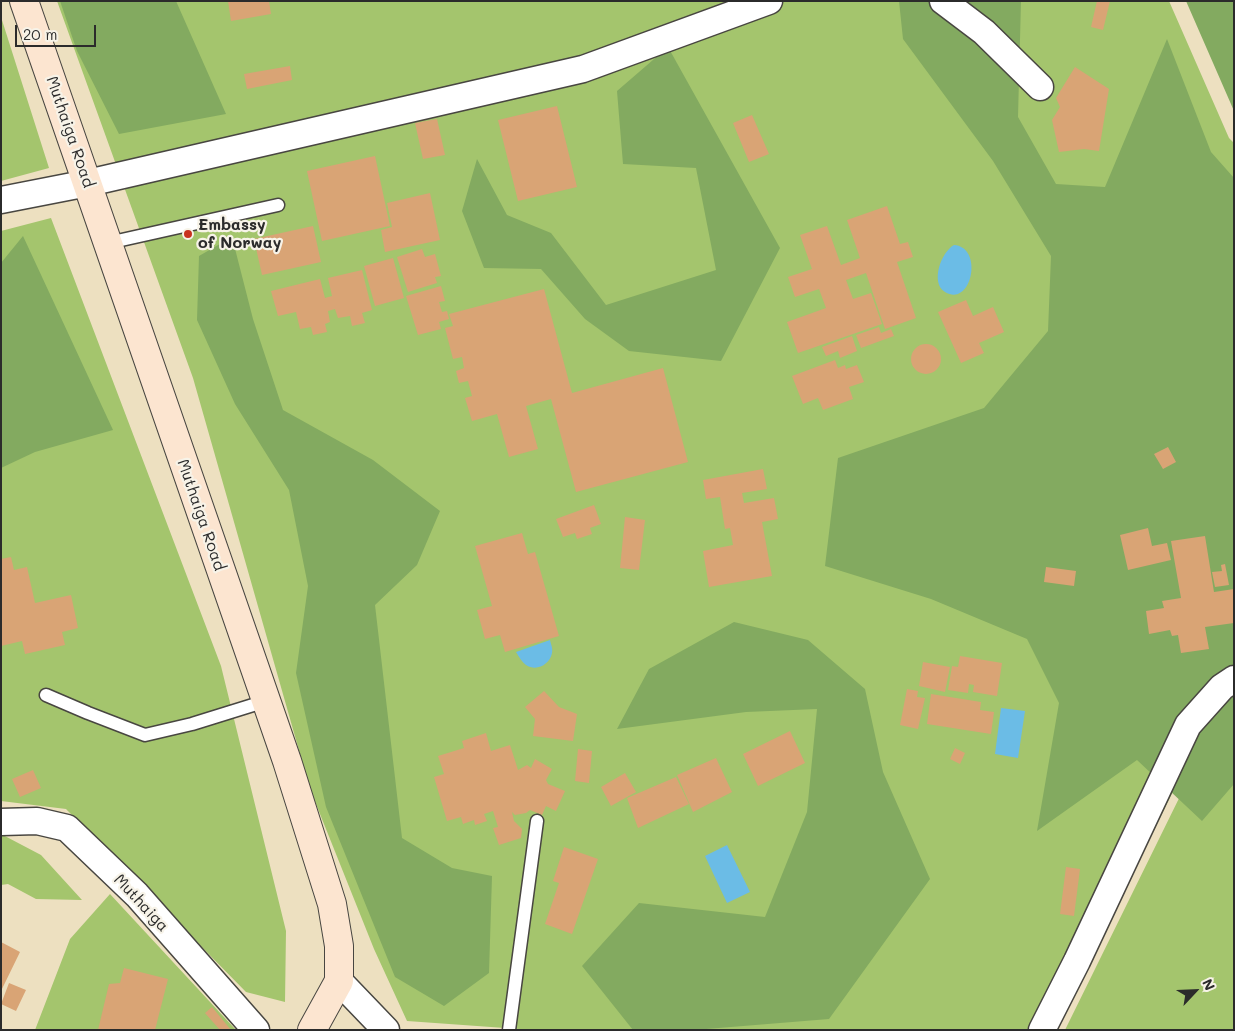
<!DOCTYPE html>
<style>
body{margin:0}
#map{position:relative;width:1235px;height:1031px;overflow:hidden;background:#ede0c0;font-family:Mali,sans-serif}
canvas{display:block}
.frame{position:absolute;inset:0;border:2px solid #2b2b2b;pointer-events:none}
.north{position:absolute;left:1170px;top:966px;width:50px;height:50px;-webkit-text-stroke:4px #f7f3e8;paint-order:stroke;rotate:65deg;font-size:14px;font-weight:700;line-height:20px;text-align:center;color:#2b2b2b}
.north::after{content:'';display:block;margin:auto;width:18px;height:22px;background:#2b2b2b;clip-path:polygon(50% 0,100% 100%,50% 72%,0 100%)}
.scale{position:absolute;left:15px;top:25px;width:81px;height:22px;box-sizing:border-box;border:2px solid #2b2b2b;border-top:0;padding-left:6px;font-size:15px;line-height:18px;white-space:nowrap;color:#2b2b2b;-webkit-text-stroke:4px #f7f3e8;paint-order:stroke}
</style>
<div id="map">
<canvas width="1235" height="1031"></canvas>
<div class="frame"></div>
<div class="north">N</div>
<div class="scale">20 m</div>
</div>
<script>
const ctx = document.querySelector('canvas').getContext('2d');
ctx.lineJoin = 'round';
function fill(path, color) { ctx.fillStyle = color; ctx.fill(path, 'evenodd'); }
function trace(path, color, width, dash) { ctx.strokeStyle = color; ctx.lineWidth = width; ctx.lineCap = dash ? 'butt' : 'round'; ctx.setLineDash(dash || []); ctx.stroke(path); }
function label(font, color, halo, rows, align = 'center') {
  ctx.font = font + ' Mali,sans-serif'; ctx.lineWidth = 4.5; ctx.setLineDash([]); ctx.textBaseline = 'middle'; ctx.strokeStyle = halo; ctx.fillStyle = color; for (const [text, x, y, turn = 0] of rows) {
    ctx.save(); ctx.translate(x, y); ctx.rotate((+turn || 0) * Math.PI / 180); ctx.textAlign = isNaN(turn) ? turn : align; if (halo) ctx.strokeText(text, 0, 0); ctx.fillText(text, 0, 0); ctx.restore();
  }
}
fill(new Path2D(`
 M57,1H1169L1229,138L1234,143V696L1212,712L1056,1030H533L407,1021L374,949L310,789L193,378Z
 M1,17L49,168L1,181Z
 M51,218L221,666L286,931L285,1002L246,992L66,809L1,801V231Z
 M1234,709V1030H1065L1219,717Z
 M1,834L41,855L82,900L36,899L8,884L1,885Z
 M110,894L236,1030H35L70,939Z`), '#a4c56d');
fill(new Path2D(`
 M60,1H176L226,114L119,134L77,51Z
 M899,1H1021L1018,117L1056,184L1105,187L1167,39L1211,152L1234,178V784L1202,821L1137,760L1037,831L1059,703L1027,639L931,599L825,566L838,458L984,408L1048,331L1051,256L993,161L903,39Z
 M1186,1H1234V111Z
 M668,47L780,248L721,361L629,351L585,319L541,269L484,268L462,211L477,159L507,215L551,233L606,305L716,270L696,168L623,164L617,91Z
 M23,236L113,430L35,452L1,468V263Z
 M232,237L253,319L283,410L373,460L440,511L417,565L375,605L402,838L452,868L492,876L489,973L444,1006L395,977L326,807L296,673L308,586L289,490L235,404L197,320L199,256Z
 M734,622L808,640L865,689L883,772L930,879L829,1019L694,1030H633L582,966L639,903L765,917L807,812L817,709L746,712L617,729L649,669Z`), '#83aa60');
fill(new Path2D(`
 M954,245C984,247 972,308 945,292C930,283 941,252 954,245Z
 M550,640C551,645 553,648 552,653C550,664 537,672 526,665C522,662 519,657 516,652Z
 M1001,708L1025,711L1018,758L995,754Z
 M727,845L750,892L727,903L705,856Z`), '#6bbce6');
fill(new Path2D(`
 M228,1H269L271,14L231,21Z
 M1097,1H1110L1103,30L1091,27Z
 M290,66L292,80L247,89L244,74Z
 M1075,67L1109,89L1099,151L1084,149L1059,152L1052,120L1060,107L1056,98Z
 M557,106L577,187L518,201L498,120Z
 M752,115L769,154L749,162L733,123Z
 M437,119L445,155L423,159L415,123Z
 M375,156L390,226L322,241L307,171Z
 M430,193L440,240L385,252L381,230L392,227L387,203Z
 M887,206L900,244L908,242L913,257L897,262L916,318L885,329L866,273L846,280L853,299L871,293L882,324L798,353L787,322L826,308L819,289L795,297L788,277L812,269L800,235L827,226L841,265L860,258L847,220Z
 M313,226L321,262L262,275L254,239Z
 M422,249L425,257L435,254L441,276L435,277L437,283L408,292L397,257Z
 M393,258L404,298L375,306L364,266Z
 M362,270L372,310L362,313L365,323L352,326L350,316L338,318L335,309L328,311L330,322L325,324L327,332L313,335L311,327L300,329L296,312L278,316L271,291L320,279L325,298L332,296L328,278Z
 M441,286L445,301L439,302L442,312L447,311L449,319L439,322L441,329L418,335L406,296Z
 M544,289L572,393L663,368L688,462L576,492L551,399L526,406L538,449L509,457L497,414L472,421L465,398L472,396L468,381L459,383L456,371L464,368L462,357L453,359L445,328L453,326L449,314Z
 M966,300L973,316L993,307L1004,332L979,343L984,353L961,363L938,312Z
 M879,327L881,333L891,329L894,336L861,348L856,335Z
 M852,336L857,351L840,358L838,351L826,356L822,347Z
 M911 359a15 15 0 1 1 30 0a15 15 0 1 1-30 0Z
 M835,360L838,368L845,365L846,369L857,365L864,382L849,387L853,399L823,410L818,398L803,404L792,376Z
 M1168,447L1176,462L1163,469L1154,454Z
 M763,469L767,489L742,493L744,503L774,498L778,519L762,522L772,576L709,587L703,551L733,545L730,528L725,529L720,497L706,499L703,480Z
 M594,505L601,524L590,528L592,534L577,539L575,533L563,537L556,519Z
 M625,517L645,520L639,570L620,568Z
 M1148,528L1152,546L1167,543L1171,560L1128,570L1120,535Z
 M522,533L528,554L535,552L559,636L505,652L500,635L485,639L477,610L492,606L475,546Z
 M1205,536L1214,592L1234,589V623L1205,627L1209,649L1181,653L1178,635L1172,636L1170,630L1149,634L1146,611L1164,608L1162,601L1181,598L1171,541Z
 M11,557L14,570L27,567L35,603L71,595L78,628L62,632L65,645L25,654L22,641L1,646V559Z
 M1225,564L1229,585L1215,587L1212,572L1222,571L1221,565Z
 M1046,567L1076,571L1074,586L1044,582Z
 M960,656L1002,663L997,696L973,692L974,685L969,684L968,693L948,690L952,666L958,667Z
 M923,662L950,667L945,692L919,686Z
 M907,689L918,691L917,697L925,698L918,729L900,725Z
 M544,691L559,707L577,714L573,741L533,736L535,719L525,707Z
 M931,694L981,702L980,710L994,712L991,734L927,724Z
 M790,731L805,763L758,786L743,754Z
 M486,733L491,751L510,745L518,770L527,765L531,768L535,759L552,769L546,780L548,784L565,791L556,811L546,806L542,815L530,810L526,813L515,815L512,812L514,821L522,829L521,838L499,845L493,828L498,827L493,811L484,814L487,821L475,825L474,820L463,824L461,817L447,821L434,777L444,774L438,756L464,748L462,741Z
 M955,748L965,753L960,764L950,759Z
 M578,749L592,751L589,783L575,781Z
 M716,758L732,792L693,812L677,775Z
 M33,770L41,788L20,797L12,779Z
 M625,773L636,792L611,806L601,787Z
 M676,777L689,804L638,828L627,798Z
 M564,847L598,859L572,934L545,924L559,883L553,881Z
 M1066,867L1080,869L1074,916L1060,914Z
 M1,942L20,952L1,991Z
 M124,968L168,979L155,1030H98L109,984L120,983Z
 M9,983L26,990L16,1011L1,1004Z
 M212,1007L231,1030H220L205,1013Z`), '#d9a475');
const lane = new Path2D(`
 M108,243L278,205
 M46,695L88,713L145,735L192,724L266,701
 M509,1030L537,821`);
const street = new Path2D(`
 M943,1L984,32L1040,87
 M1,200L88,183L583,69L769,1
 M1,822L37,821L67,828L137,895L256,1030
 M339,981L386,1030
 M1042,1030L1077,961L1188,725L1222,687L1234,679`);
const secondary = new Path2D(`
 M24,1L287,761L332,904L339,946V981L312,1030`);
trace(lane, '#484641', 15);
trace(street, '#484641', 29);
trace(secondary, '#484641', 30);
trace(lane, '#fff', 12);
trace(street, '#fff', 26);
trace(secondary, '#fce5d0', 28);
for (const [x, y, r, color] of [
 [188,234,5,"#c8321e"]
]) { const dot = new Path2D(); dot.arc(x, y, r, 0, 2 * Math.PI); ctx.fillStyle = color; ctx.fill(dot); trace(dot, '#f7f3e8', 2); }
label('16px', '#2b2b2b', '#f7f3e8', [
 ["Muthaiga Road",70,132,71],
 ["Muthaiga Road",201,515,71],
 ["Muthaiga",141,903,47]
]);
label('bold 16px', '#2b2b2b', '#f7f3e8', [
 ["Embassy",198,225],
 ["of Norway",198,243]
], 'left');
</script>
